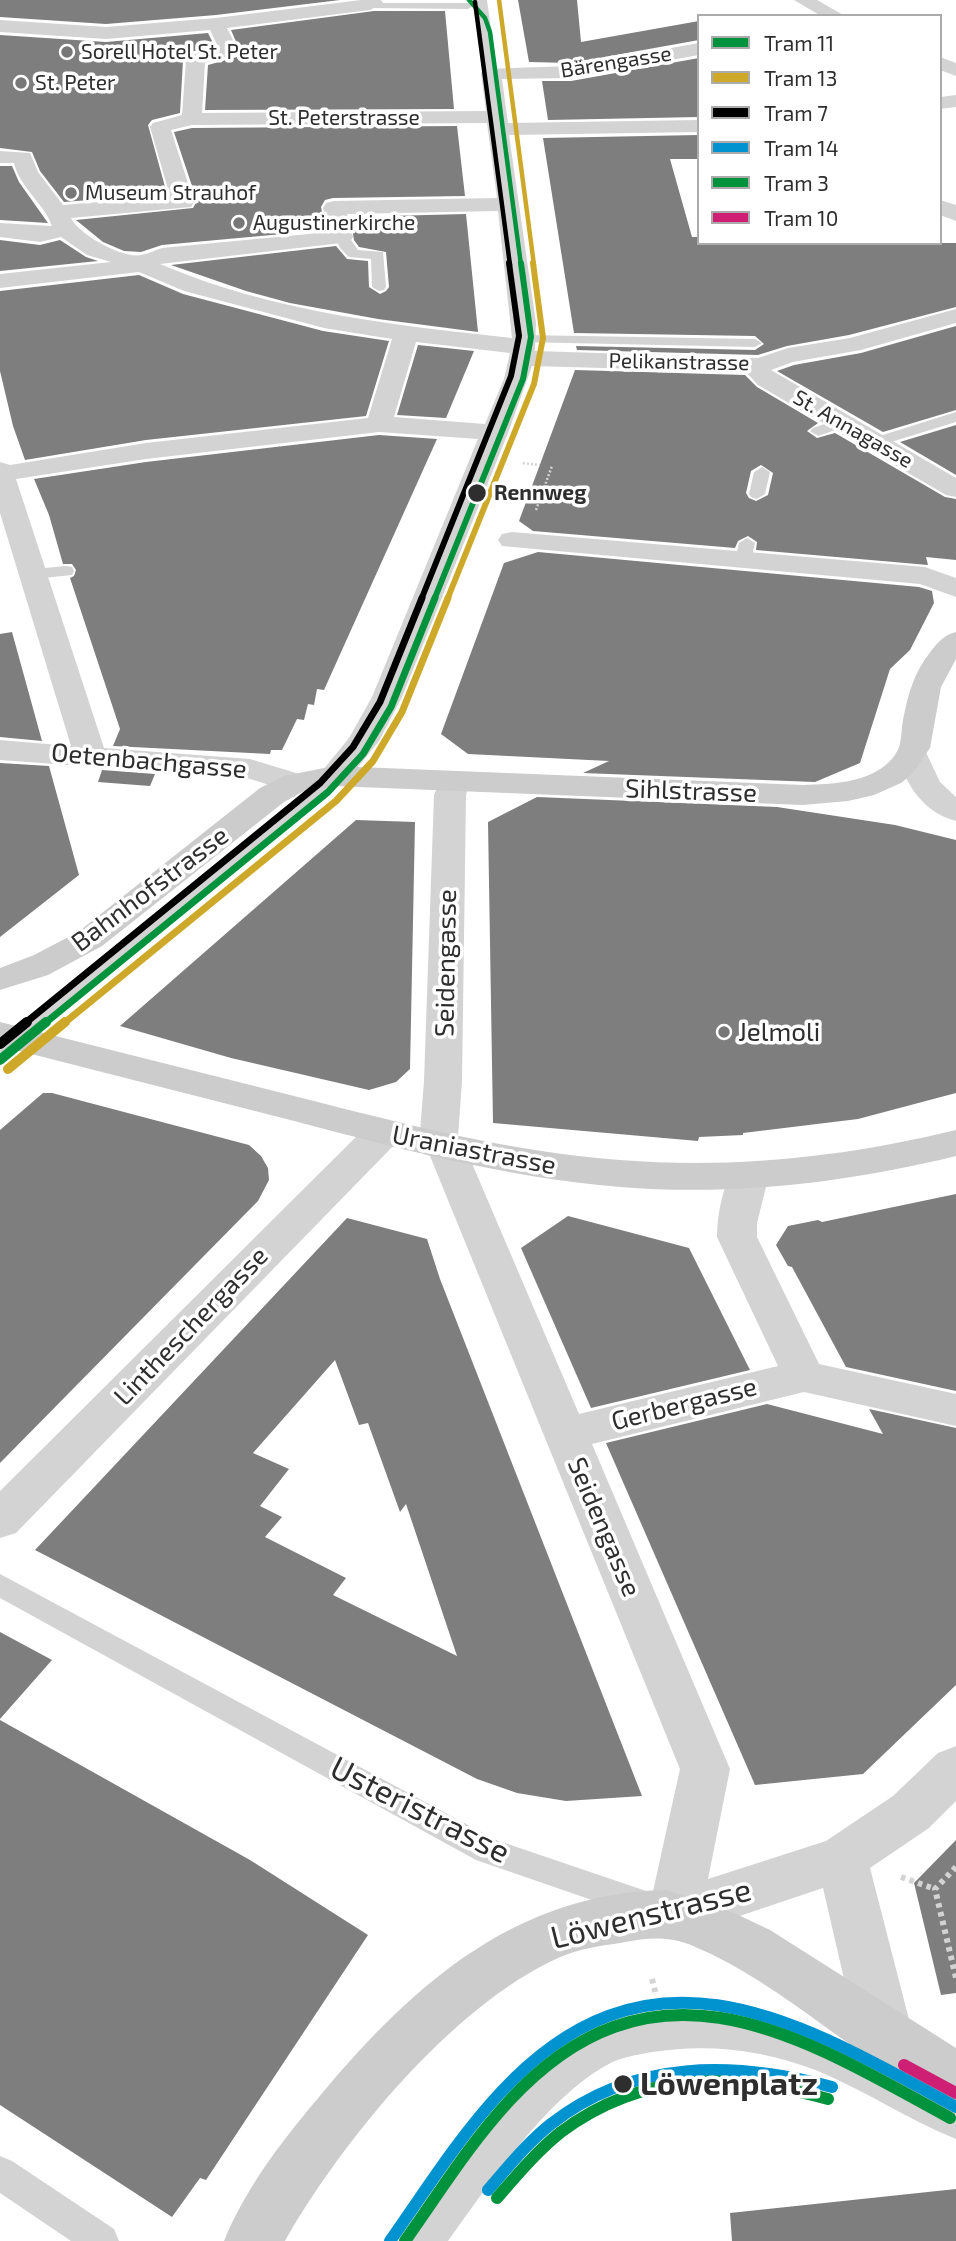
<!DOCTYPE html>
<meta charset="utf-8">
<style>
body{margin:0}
#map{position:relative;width:956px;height:2241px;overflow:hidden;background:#fff;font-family:"Exo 2",sans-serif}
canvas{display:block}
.legend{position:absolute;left:697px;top:14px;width:245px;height:231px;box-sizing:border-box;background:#fff;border:2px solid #ababab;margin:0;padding:9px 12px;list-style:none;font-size:21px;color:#2e2e2e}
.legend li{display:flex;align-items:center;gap:14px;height:35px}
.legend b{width:35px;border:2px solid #ababab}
</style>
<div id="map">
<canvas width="956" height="2241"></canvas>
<ul class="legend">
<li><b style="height:9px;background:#00923c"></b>Tram 11</li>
<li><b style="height:9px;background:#cea929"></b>Tram 13</li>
<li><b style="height:9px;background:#000"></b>Tram 7</li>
<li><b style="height:9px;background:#0093d0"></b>Tram 14</li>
<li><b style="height:9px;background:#00923c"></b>Tram 3</li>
<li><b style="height:9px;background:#ce1f75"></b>Tram 10</li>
</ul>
</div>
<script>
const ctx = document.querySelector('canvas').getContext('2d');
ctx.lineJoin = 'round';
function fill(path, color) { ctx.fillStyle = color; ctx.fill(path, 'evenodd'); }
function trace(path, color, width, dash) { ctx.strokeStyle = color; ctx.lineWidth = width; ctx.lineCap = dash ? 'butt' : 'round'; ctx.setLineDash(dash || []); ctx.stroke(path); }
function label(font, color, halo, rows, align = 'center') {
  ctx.font = font + ' "Exo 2",sans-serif'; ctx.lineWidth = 7; ctx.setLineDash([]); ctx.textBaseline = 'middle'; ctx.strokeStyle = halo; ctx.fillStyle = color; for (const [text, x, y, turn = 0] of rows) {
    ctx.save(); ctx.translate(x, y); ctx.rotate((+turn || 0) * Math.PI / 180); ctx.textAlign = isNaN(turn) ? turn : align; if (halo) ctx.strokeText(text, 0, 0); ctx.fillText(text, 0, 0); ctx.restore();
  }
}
fill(new Path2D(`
 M0,0H340L216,15L106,24L0,17Z
 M518,0H577L581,42L699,21V40L571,63L529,62Z
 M374,11H445L454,109L205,110L208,65L237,57L240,51L231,30Z
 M208,33L214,45L188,53L183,60L180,113L152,120L148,125L167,194L64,202L40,171L32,152L0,148V35L106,42Z
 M699,58V117L548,120L542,81H571Z
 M457,126L465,196L333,198L325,200L321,207L326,230L162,245L141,252L124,251L103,242L76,220L193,208L197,201L174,132L192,128Z
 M699,135V159H670L692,237H699V243H956V307L849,335L787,346L758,355L577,350L576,346L755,350L764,344L755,336L574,333L543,138Z
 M0,166H12L19,182L48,223L0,220Z
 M466,214L478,332L378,319L290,303L246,291L171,265L336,246L347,259L368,261L369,287L380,294L386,291L389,287L386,252L359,247L354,240L350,217Z
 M0,240L40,245L60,240L86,257L98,261L0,271Z
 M139,275L183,294L323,331L389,341L366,416L146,440L25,460L13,426L0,371V291Z
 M956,326V410L883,432L777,371L794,365L861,353Z
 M418,345L474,351L446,418L397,415Z
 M575,370L745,375L757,387L818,423L807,431L817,438L835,433L945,497L956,499V560L926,557L928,565L756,550L757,542L748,536L738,541L735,548L533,531L519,521ZM761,465L773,473L768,495L756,501L749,498L746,493L751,471Z
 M956,425V475L900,442Z
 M379,435L437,439L324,690L317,689L314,705L308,704L304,720L297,719L282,750H271L270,754L113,746L120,729L70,578L74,576L76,570L72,564H63L49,515L34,479L146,462Z
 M538,552L919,587L932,591L934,603L910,650L890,669L860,763L815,782L583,773L609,761L468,754L441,734L504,563Z
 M12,632L42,741L0,737V634Z
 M0,763L49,766L79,875L0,937Z
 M102,770L155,774L150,786L98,782Z
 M537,797L777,807L895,825L956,840V1093L858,1119L743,1133V1135L699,1137L698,1141L493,1123L488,822Z
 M356,820L415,822L410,1069L396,1082L369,1090L231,1058L120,1026Z
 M43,1093H52L249,1145L261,1156L268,1168L269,1180L258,1201L0,1463V1130Z
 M956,1194V1391L846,1367L792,1267L788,1266L776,1245L788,1226L818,1220L822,1222Z
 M568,1216L689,1248L750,1370L591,1408L521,1248Z
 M347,1218L427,1239L440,1279L642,1796L566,1801L517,1793L477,1779L35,1550ZM335,1360L359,1425L368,1423L400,1512L406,1504L457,1656L333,1595L346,1578L265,1537L282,1517L260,1506L289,1469L253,1453Z
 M767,1404L883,1434L869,1409L956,1428V1685L863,1774L755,1785L606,1443Z
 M0,1632L52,1660L0,1719Z
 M0,1720L250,1860L368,1935L206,2180L200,2178L172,2217L0,2105Z
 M956,1840V1993L941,1995L914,1883Z
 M956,2189V2241H732L730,2213Z`), '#7e7e7e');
trace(new Path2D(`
 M523,463L540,465
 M536,510L552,466`), '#d3d3d3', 2.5, [2, 2]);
trace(new Path2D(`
 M956,1867L935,1889L956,1978
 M901,1877L935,1889
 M652,1979L656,1995
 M677,2075L683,2099`), '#d3d3d3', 6, [4.5, 4.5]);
fill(new Path2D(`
 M477,0H487L497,73L491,76L485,73Z
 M366,3H468L473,6L468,9L370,8L365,5Z
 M342,233L347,234L358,250L383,252L386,287L384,290L379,291L372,287L371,259L349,257L340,248L335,237Z
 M525,335L755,339L762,343L755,347L520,342V336Z
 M956,412V422L875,447L867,442L870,439Z
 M842,418L850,423L847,426L818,436L810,431L813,428Z
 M762,467L770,472L765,494L757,499L751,497L749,494L754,472Z
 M747,538L755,543L751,560L743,565L737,564L735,560L739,543Z
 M66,566L72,567L74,571L72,575L34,579L26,574L34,569Z
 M334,770L341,772L344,776L341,780L299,819L8,1057L0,1059V1041L285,811L327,772Z
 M0,1574L496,1840L655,1894L660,1904L655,1914L644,1918L476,1860L0,1598Z
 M704,2017C795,2018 877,2064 956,2105V2139C909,2120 866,2091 818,2071C764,2050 710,2043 652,2052C637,2055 620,2057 607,2065C545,2099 489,2185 448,2241H410L415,2229C458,2170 519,2077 584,2042C620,2023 663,2018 704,2017Z
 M0,2156L12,2161L114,2229L119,2241H71L0,2193Z`), '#d3d3d3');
fill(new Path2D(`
 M361,0H381L383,3L370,10L227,28L238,50L236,54L205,63L202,113L486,111L481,73L484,69L571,66L699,43V55L571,78L502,79L508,123L699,120V132L509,135L536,323L535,351L758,358L788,348L850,338L956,309V323L861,350L793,362L771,370L956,478V497L946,495L758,385L746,372L532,366L508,433L402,697L379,741L345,783L334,786L323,783L318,776L349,738L372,697L478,439L379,432L146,459L16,479L104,748L250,759L306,776L311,783L306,790L295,793L247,778L0,760V740L71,746L0,513V462L10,465L146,443L368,418L392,339L324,328L184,291L139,272L0,288V274L111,262L87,255L61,237L40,242L0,237V223L52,226C44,203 20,188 14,163H0V151L30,153L38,172L63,205L170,196L150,127L153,123L182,115L186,60L189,56L218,47L210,30L106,39L0,32V20L106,27L216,18ZM487,123L497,198L334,201L326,203L323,208L329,232L162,248C155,250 148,254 141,255C123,259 78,234 71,218L191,207L194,202L171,130L192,125ZM498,211L512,338C392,325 272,312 160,264L350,242L353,237L347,214ZM416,342L510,353L504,379L485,424L394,417Z
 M794,0H817L845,16H821Z
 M940,57L956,63V76L940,70Z
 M956,95V107L940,109V97Z
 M940,200L956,205V221L940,215Z
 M512,532L925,567L956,578V597L920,584L502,546L498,540L502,534Z
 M912,743L923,746L940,782L956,797V821C922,812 906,784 896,753L901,746Z
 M454,771L465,774L470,781L466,795L462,1081L458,1137L465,1147L579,1414L778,1366L717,1237C717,1214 723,1185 735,1166L749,1162L763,1166L769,1175L757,1223V1237L819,1364L956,1394V1426L804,1392L592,1444L730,1769L708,1879L826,1841L893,1796L938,1753L956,1746V1801L929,1828L870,1868L913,2035L905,2053L885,2061L865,2053L857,2035L823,1888L674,1938L655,1931L648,1914L680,1769L430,1156L424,1154L419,1145L424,1081L434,795L443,774Z
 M384,1119L398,1123L403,1132L398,1141L16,1533L0,1538V1491L370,1123Z`), '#d3d3d3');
fill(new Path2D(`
 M956,632V659L941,687L930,748L912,774L901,783L874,795L848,801L803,805L334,786L304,791L284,802L102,946L48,975L0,990V968L34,955L78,932L260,788L284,776L334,766L803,785C834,784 878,783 897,752C902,743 901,730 903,720C908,694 914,672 931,651C939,641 944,635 956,632Z
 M0,1022C99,1047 199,1072 298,1097C405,1124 510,1152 620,1160C734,1169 845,1157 956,1130V1156C845,1183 734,1196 620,1187C509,1178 404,1150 298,1122C199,1097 99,1071 0,1046Z
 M666,1890L734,1913L770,1930L956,2048V2105C860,2067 788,1985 693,1946C668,1935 646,1938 620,1943C599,1946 578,1949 558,1958C452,2006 342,2141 285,2241H224C247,2185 285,2137 324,2091C415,1983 517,1893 666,1890Z`), '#ccc');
trace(new Path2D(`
 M469,0L485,18L490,32L521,265`), '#00923c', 4.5);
trace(new Path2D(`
 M434,600L523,379L531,337L521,263`), '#00923c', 6);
trace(new Path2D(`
 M44,1024L328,792L363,754L391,707L435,598`), '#00923c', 7);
trace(new Path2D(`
 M0,1060L46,1022`), '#00923c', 10);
trace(new Path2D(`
 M499,0L534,265`), '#cea929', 4.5);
trace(new Path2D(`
 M447,600L534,384L543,338L533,263`), '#cea929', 6);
trace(new Path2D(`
 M63,1024L336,801L373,761L402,712L448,598`), '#cea929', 7);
trace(new Path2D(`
 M8,1069L65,1022`), '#cea929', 10);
trace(new Path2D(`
 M475,2L510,265`), '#000', 4.5);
trace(new Path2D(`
 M421,600L511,376L519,336L509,263`), '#000', 6);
trace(new Path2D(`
 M24,1024L320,783L353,747L380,702L422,598`), '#000', 7);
trace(new Path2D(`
 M0,1044L27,1022`), '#000', 10);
trace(new Path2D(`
 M488,2190C508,2167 527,2143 551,2124C634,2059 734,2061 832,2087
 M390,2241C426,2190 459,2137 501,2092C651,1931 797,2020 956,2107`), '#0093d0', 12);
trace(new Path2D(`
 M497,2198C517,2175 537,2151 561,2132C644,2070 733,2073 828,2099
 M405,2241C439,2193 470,2143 510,2100C654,1945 797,2033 950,2118`), '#00923c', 12);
trace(new Path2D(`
 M904,2065L956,2093`), '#ce1f75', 12);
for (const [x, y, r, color] of [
 [67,52,7,"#777"],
 [21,83,7,"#777"],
 [71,193,7,"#777"],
 [239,223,7,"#777"],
 [477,493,10,"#2e2e2e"],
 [724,1032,7,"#777"],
 [623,2084,10,"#2e2e2e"]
]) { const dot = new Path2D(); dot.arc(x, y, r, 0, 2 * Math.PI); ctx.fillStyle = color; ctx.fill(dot); trace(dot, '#fff', 2.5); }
label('21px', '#2e2e2e', '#fff', [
 ["Sorell Hotel St. Peter",81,52],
 ["St. Peter",35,83],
 ["Museum Strauhof",85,193],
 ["Augustinerkirche",253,223]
], 'left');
label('21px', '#2e2e2e', '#fff', [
 ["Bärengasse",616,62,-9],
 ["St. Peterstrasse",344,118],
 ["Pelikanstrasse",679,362,1],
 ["St. Annagasse",853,429,30]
]);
label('bold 21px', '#2e2e2e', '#fff', [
 ["Rennweg",494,493]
], 'left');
label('26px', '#2e2e2e', '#fff', [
 ["Oetenbachgasse",149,761,5],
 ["Sihlstrasse",691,791,2],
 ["Bahnhofstrasse",150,889,-37],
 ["Seidengasse",446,963,-89],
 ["Uraniastrasse",474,1150,11],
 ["Lintheschergasse",191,1326,-46],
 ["Gerbergasse",684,1404,-14],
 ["Seidengasse",604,1527,67]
]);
label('26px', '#2e2e2e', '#fff', [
 ["Jelmoli",738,1032]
], 'left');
label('32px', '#2e2e2e', '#fff', [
 ["Usteristrasse",420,1810,27],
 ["Löwenstrasse",651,1914,-14]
]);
label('bold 32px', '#2e2e2e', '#fff', [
 ["Löwenplatz",640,2084]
], 'left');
</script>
